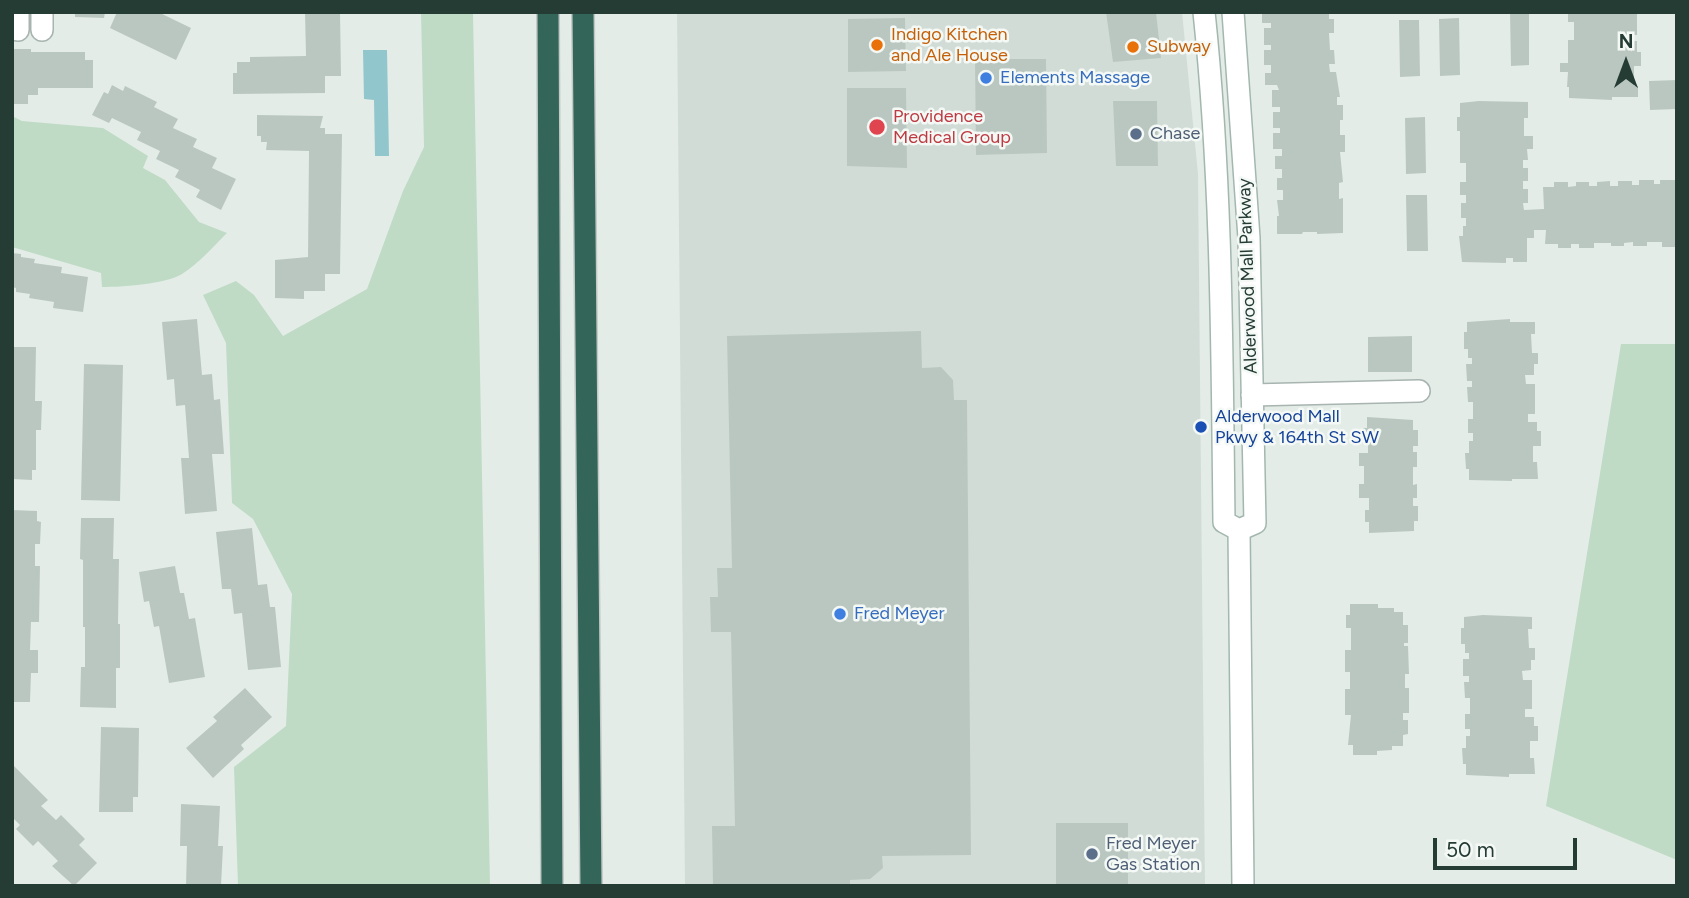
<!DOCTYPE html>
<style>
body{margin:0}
#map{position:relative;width:1689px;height:898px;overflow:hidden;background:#e4ece8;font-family:Figtree,sans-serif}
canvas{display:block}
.frame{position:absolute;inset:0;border:14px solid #253c35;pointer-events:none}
.north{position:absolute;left:1591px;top:28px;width:70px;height:70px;-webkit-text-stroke:5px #f4f9f6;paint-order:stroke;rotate:0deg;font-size:19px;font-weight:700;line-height:28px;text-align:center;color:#253c35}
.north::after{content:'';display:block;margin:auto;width:24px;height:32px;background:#253c35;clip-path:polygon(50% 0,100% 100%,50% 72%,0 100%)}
.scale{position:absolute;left:1433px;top:838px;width:144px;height:32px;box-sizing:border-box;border:4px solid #253c35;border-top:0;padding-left:9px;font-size:21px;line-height:24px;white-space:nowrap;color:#253c35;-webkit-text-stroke:5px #f4f9f6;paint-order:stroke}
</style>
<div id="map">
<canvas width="1689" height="898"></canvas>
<div class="frame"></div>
<div class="north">N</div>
<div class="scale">50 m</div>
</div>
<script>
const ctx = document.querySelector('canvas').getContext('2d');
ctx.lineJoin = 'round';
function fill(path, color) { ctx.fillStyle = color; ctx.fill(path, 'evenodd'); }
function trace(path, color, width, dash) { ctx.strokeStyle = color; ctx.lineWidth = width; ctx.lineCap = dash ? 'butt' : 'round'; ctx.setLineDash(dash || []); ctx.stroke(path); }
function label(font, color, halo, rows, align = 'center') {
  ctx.font = font + ' Figtree,sans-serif'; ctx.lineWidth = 5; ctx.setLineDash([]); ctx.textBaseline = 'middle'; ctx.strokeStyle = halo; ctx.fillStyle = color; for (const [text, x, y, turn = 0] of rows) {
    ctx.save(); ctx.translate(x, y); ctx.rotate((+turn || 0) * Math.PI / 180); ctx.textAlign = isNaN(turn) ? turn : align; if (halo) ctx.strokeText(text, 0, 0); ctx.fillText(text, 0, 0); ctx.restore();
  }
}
fill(new Path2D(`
 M677,12H1182L1198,174L1205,886H685Z`), '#d2dcd7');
fill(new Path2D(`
 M421,12H473L490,886H238L234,767L286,726L292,594L253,519L232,503L226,343L203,295L236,281L254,295L283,336L367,289L403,191L424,147Z
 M12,116L22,121L103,128L148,156L143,168L165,180L199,222L227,233C213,247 199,263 182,274C166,284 122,287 102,287L101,273L12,247Z
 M1621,344H1677V860L1546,806Z`), '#bfdbc5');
fill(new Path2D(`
 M363,50H387L389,156H375L374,100L364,99Z`), '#91c6cc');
fill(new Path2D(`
 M75,12H105L104,18L75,17Z
 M117,12H158L191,28L176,60L110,28Z
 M305,12H340L341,76H325V93L233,94V73H237V62H250V57L306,56Z
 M1106,12H1156L1161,58L1113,62Z
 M1262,12H1329V19H1334V33H1329L1330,50H1334L1335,64H1329L1330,72H1336L1340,97H1337V105H1343V120H1340V135H1345V152H1340L1343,182L1339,183V199L1343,198V233L1317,234V232H1303L1302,234H1277V216H1279L1277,200H1283V190H1277V178H1282V169H1275V156H1282V149H1273V133H1280V128H1273V112H1280V107H1272V90H1279L1277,85H1265V73H1271V65H1264V50H1271V45H1264V28H1271V23H1262Z
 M1510,12H1529V65L1511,66Z
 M1568,12H1637V35H1634V41H1637V52H1641V66H1634V86H1638V97H1612V100L1569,98V87H1567L1568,72H1560V63H1568V40H1574V22H1568Z
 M905,18L906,71L848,72V19Z
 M1459,18L1460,75L1440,76L1439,19Z
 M1399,20H1419L1420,76L1400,77Z
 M12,49H31V52H85V60H93V88H38V95H28V104H12Z
 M975,59H1046L1047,153L976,155Z
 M1677,80V109L1650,110L1649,81Z
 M112,85L123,91L125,86L157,102L154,107L178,119L173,128L197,139L193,147L217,158L212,168L236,179L221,210L196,197L200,190L175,177L179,170L156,159L160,151L137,140L141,132L112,118L109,123L92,115L104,92L108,94Z
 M847,88H906L907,168L847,166Z
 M1113,101H1157L1158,166H1116Z
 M1479,101L1528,102V118H1524V136H1533V149H1527L1528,160H1523V168H1528V181H1523V189H1528V203H1523L1524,210L1544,209L1543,187H1554V182H1568V187L1576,186V182H1589V186H1597V182L1610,181V186H1618V181H1632V185H1639V180H1654V184H1660V180H1677V247H1662V242H1647V246H1633V242L1624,243V246H1611V243H1594V248H1579V244H1571V248H1558V244H1545L1546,230H1534V238H1527V262H1513V258H1506V263L1462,262L1459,236H1463V226H1466V218H1461V203H1466V195H1460V182H1466V163H1460V131H1457V117H1460V103Z
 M257,115L323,116L320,128H325V134H342L340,274H325V291H304V299L275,298V260L308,257L309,151L266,150L267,142H261V136H257Z
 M1425,117L1426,173L1406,174L1405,118Z
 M1406,195H1427L1428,251H1407Z
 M12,253L21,254V257L35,259L34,263L62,267L61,273L88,277L83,312L53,308L54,302L29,298L30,294L16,292V288L12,287Z
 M197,319L202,375L212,374L214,400L220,399L224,454H212L217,511L185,514L181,458H189L185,405L176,406L174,379L167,380L162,322Z
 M1510,319V322H1535V334H1531L1532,353H1538V364H1534V375H1525L1526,384H1535V414H1528V422H1537V431H1541V446H1533V462H1537L1538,479H1512V481L1469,480V469H1466L1465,453H1469V441H1473V433H1468V419H1473V402H1468L1467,387H1472V381H1467L1466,364H1472V358H1468V349H1464V332H1467V322Z
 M921,331L922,368L941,367L953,380L954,400H967L971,855L882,856L883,868L870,879L850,880V886H713L712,826H735L731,632H711L710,597H718L717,568H732L727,336Z
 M1412,336V372H1368V337Z
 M12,347H36L35,401H42L41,430H36V470H32V480L12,479Z
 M84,364L123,365L120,501L81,500Z
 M1367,417L1413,420V430H1418V446H1413V452H1417V467H1413V485L1417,484V498H1413V506H1418V521H1414V531L1369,533V522H1365V510H1369V498H1359V484H1364V466H1359V453H1368V443H1363V428H1367Z
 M12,510L37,511V521L41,522L40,544H35V566H40L39,622H31L30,650H38V673H31L30,702H12Z
 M81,518H114L113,559H119L118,624H120V668H116V708L80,707L81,667H85V627H83V560L80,559Z
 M252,528L258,585L267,584L270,607H275L281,667L248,670L242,613L234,614L231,589H222L216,532Z
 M175,566L180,593H184L189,619L195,618L205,677L169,683L159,626L154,627L149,601L144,602L139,572Z
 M1350,604H1378V608H1394V612H1403V625H1408V643H1404V646H1408L1409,674H1405V688H1409V713H1403V720H1408V734L1403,735V746H1392V750L1377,751V755H1353V745H1348L1351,715H1345V689H1350V672H1345V650H1351V628H1346V615H1350Z
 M1483,615L1532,617V629H1528L1529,648H1535V660H1531V670L1522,671L1523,680H1532V709H1525V717H1534V726H1538V741H1530V758H1534L1535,774H1509V777L1466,775V764H1463L1462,748H1466V736H1470V729H1465V714H1470V698H1465L1464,682H1469V676H1463V659H1469V653H1465V644H1461V628H1464V617Z
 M245,688L272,717L241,745L244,749L213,778L186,748L217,721L213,717Z
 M101,727L139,728L138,797H133V812H99Z
 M12,764L48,800L41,806L56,820L61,815L85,839L79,845L97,863L74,886L52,866L58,861L38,841L33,846L16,829L20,825L12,817Z
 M181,804L220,806L218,846H223L221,886H186L187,846H180Z
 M1056,823H1128V886H1056Z`), '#bac7c1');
const minor = new Path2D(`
 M18,30V12
 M42,30V12
 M1252,395L1419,391`);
const secondary = new Path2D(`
 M1204,12C1222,182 1222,352 1224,522L1239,530
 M1233,12L1249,238L1255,523L1239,530
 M1239,530L1243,886`);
const motorway = new Path2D(`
 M548,12L552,886
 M583,12L591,886`);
trace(minor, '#a7b4af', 24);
trace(secondary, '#a3b7af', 24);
trace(motorway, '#c2c8c6', 24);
trace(minor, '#fff', 21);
trace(secondary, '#fff', 21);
trace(motorway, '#336659', 21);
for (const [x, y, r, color] of [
 [877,45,7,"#e8710a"],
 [1133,47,7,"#e8710a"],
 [986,78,7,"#3f7fe0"],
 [877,127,9,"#e0444e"],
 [1136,134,7,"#5c6f8a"],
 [1201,427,7,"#1a4fb4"],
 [840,614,7,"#3f7fe0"],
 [1092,854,7,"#5c6f8a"]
]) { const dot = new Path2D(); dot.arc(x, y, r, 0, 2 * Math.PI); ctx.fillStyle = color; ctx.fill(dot); trace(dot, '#f4f9f6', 2.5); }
label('18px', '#c56008', '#f4f9f6', [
 ["Indigo Kitchen",891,35],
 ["and Ale House",891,56],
 ["Subway",1147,47]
], 'left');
label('18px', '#366cbe', '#f4f9f6', [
 ["Elements Massage",1000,78],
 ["Fred Meyer",854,614]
], 'left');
label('18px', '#be3a42', '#f4f9f6', [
 ["Providence",893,117],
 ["Medical Group",893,138]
], 'left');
label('18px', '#4e5e75', '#f4f9f6', [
 ["Chase",1150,134],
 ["Fred Meyer",1106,844],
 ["Gas Station",1106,865]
], 'left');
label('18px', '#253c35', '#f4f9f6', [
 ["Alderwood Mall Parkway",1248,276,-92]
]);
label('18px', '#164399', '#f4f9f6', [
 ["Alderwood Mall",1215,417],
 ["Pkwy & 164th St SW",1215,438]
], 'left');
</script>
